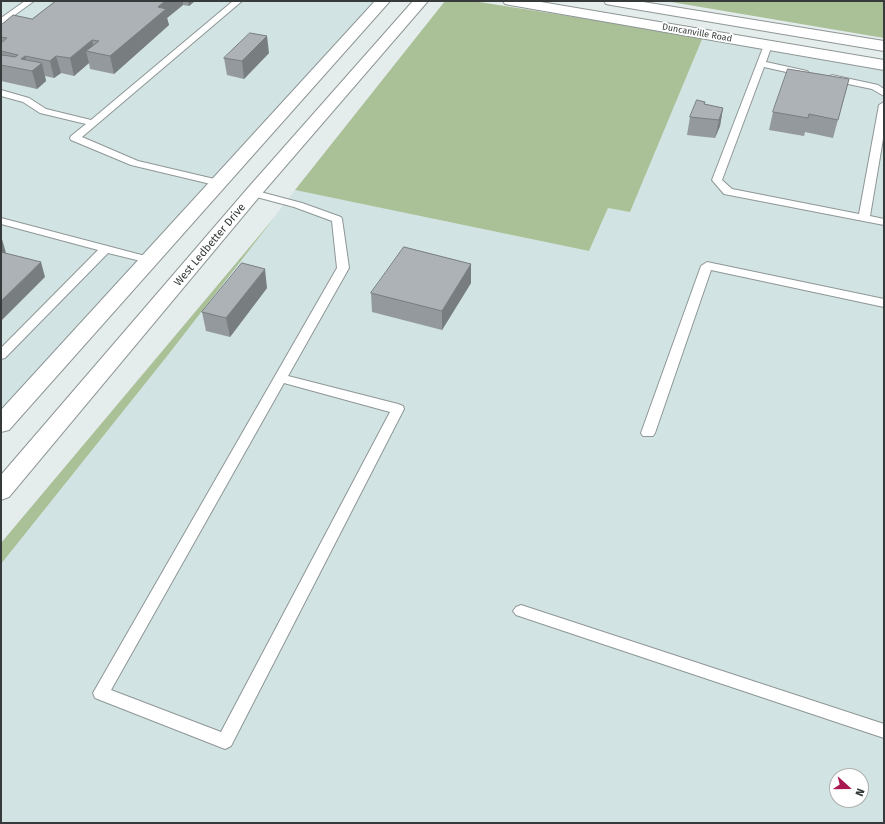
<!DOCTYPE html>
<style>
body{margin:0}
#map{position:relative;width:885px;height:824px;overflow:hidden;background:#e4ecec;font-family:"Fira Sans",sans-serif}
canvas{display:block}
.frame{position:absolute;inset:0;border:2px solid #363a3a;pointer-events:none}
.north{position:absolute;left:829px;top:768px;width:40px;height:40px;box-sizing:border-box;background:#fff;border:1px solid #afb0b0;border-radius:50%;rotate:111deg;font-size:11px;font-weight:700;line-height:16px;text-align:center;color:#363a3a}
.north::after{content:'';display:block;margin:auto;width:14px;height:18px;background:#a91851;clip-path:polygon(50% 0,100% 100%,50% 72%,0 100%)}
</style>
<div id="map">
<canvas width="885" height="824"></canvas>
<div class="frame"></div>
<div class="north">N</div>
</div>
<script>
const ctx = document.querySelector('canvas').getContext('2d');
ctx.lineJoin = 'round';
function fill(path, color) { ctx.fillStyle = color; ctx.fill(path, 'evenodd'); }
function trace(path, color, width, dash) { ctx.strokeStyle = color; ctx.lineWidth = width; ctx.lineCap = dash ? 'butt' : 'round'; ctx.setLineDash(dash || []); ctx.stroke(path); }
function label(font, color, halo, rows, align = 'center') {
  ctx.font = font + ' "Fira Sans",sans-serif'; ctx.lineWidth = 3.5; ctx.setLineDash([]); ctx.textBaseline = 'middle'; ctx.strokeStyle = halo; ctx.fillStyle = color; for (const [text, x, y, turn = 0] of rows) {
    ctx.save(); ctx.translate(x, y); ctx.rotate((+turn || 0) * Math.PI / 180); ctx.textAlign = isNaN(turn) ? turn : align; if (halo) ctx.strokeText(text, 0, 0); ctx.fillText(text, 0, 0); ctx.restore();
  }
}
fill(new Path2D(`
 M1,1H377L1,411Z
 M703,37L884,66V823H1V564L168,355L295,190L589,251L608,208L630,212ZM837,776H861V800H837Z`), '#d1e3e3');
fill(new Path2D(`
 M445,1H473L703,37L630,212L608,208L589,251L295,190Z
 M665,1H884V38Z
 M274,218L168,355L1,564V543Z`), '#aac097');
const lane = new Path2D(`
 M25,1H34L1,25V18Z
 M233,1H242L82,137L138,161L223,181L224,183L223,185L219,186L131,165L71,140L70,138L71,136L86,124L40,113L23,102L1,96V90L29,98L46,109L91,120Z
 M768,42L772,45L766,62L807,71L809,73L804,76L764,67L722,180L732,189L859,214L879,105L884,102V133L870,216L884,219V225L724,194L712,180L764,45Z
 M832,75L878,85L884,89V96L872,89L829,80L827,78Z
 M253,190L302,203L341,217L342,219L349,268L288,376L398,404L403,406L404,409L231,746L225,749L95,698L93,693L337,268L332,221L294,207L249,195L248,193L249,191ZM284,383L390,412L221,732L111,690Z
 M1,218L153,258L155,260L149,263L108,253L5,358L1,359V348L98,250L1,224Z
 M707,262L884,299V307L711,270L655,433L653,436H643L641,433L701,266Z
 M521,605L884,724V738L516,615L513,611L516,607Z`);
const secondary = new Path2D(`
 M375,1H390L9,430L1,432V410Z
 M413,1H428L259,197L9,497L1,500V475L247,189Z
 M503,1H535L884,60V70L510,5L505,4Z
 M604,1H637L884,41V51L611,5L606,4Z`);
trace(lane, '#8f9696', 2);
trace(secondary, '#8f9696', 2);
fill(lane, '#fff');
fill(secondary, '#fff');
fill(new Path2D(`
 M56,1H195L189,6L183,5L167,18L169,25L114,74L90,69L89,63L74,76L61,73L54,78L45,76L46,81L37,89L1,81V25L32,19Z
 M269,53L244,79L227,75L224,58Z
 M849,79L833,138L805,132L804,136L769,130L773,112Z
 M705,102L704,105L723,108L720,126L715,138L687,135L690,117Z
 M471,264V283L442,330L372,312L371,293Z
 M267,288L230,337L206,331L202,312Z`), '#94999d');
fill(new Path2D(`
 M165,1H183V5L167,18L169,25L114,74L110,56L158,7Z
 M188,1H195L189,6Z
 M267,36L269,53L244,79L242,61Z
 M92,40L95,53L86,51L89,63L74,76L70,58Z
 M25,56L29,70L21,59Z
 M56,56L61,73L54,78L50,61Z
 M42,63L46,81L37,89L32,71Z
 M723,108L720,126L715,138L719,120Z
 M1,239H2L6,253L1,258Z
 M41,262L45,277L1,321V301Z
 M471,264V283L442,330V311Z
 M265,269L267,288L230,337L226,318Z`), '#787d7f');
const building = new Path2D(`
 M56,1H165L158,7L166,9L110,56L86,51L99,41L92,40L70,58L56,56L50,61L25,56L21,59L42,63L32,71L1,65V57L3,55L15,57L18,55L1,51V43L7,38L1,37V25L13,15L32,19Z
 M250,33L267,36L242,61L224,58Z
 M788,69L849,79L838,120L809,114L808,118L773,112Z
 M697,100L705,102L704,104L723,108L719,120L690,117Z
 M404,247L471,264L442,311L371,293Z
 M1,252L41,262L1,301Z
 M242,263L265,269L226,318L202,312Z`);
fill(building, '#acb2b6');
trace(building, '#787d7f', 1);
label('9px', '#363a3a', '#fff', [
 ["Duncanville Road",697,33,10]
]);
label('11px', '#363a3a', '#fff', [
 ["West Ledbetter Drive",210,245,-50]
]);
</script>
